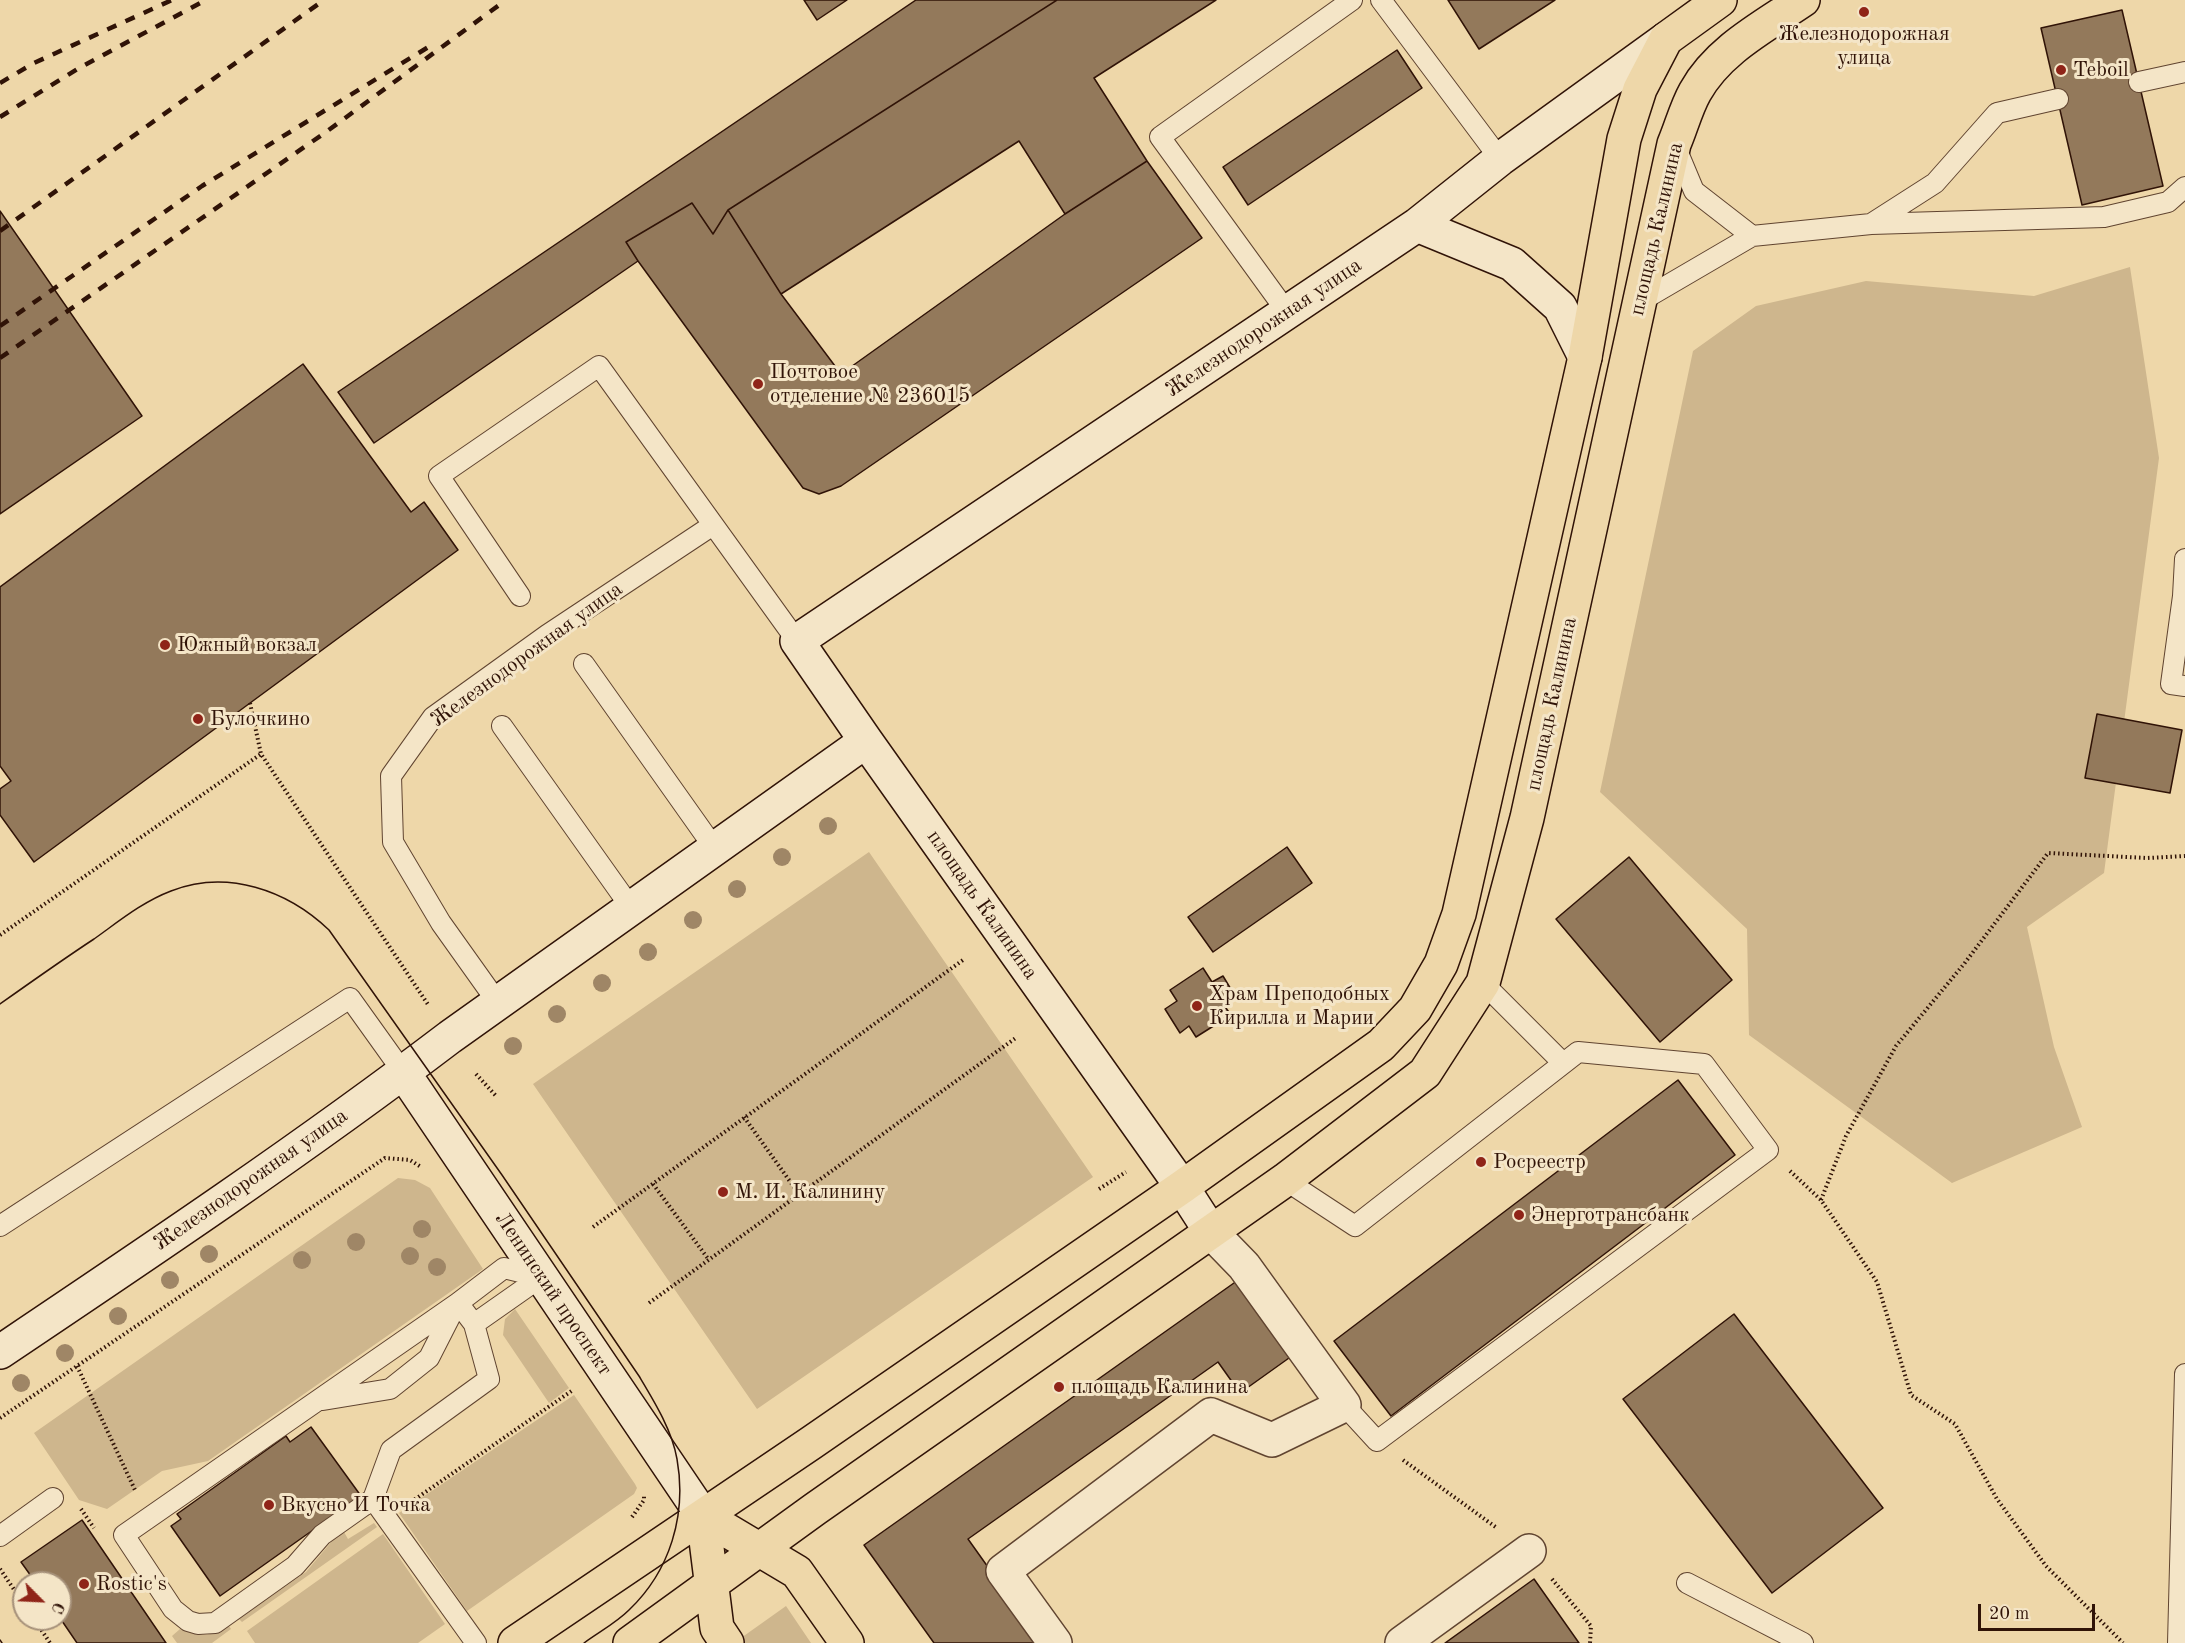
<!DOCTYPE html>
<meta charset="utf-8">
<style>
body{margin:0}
#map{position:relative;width:2185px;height:1643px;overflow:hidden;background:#eed7a9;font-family:"Old Standard TT",serif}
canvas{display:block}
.north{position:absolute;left:12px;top:1571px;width:60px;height:60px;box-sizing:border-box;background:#f4e5c7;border:2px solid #a6917a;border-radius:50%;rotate:114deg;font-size:16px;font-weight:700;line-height:24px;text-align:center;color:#301307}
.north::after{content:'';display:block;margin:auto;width:21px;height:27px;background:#8f2418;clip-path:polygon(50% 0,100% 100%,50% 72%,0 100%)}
.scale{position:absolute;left:1978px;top:1604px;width:117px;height:27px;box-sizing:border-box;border:3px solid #301307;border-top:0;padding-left:8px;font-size:18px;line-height:21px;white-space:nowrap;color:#301307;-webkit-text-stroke:4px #f4e5c7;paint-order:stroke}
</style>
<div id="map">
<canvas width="2185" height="1643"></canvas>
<div class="north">С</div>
<div class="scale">20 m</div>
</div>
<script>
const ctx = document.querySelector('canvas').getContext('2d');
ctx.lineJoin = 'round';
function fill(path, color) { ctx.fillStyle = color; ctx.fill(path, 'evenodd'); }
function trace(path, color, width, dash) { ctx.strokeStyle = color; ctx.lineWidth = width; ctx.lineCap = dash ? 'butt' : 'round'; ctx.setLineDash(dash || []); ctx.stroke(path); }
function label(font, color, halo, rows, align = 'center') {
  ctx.font = font + ' "Old Standard TT",serif'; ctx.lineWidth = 6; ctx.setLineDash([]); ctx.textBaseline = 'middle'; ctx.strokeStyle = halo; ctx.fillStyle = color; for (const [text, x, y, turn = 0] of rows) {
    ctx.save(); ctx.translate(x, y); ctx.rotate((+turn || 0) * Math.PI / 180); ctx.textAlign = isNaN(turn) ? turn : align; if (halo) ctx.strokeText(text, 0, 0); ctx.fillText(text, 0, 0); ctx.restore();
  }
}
fill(new Path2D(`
 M2130,267L2159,458L2104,873L2027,927L2054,1047L2082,1127L1952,1183L1749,1035L1747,929L1600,792L1693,351L1756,306L1866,281L2034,296Z
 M869,852L1093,1177L757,1409L533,1084Z
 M398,1178L415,1180L430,1188L483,1269L208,1461L162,1471L107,1509L79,1500L34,1433Z
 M515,1309L569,1388L549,1403L503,1335L505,1319Z
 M574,1395L635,1484L637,1488L634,1494L467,1611L399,1513Z
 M374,1523L377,1527L242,1622L239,1619L306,1572L332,1541L344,1532L348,1539Z
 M383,1534L445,1624L418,1643H255L247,1631Z
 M786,1606L811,1643H745L741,1638Z
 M229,1626L231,1629L212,1643H177L172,1636L180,1629C204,1638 207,1637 229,1626Z`), '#ceb68d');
const building = new Path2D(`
 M804,0H847L817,20Z
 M916,0H1057L728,210L713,234L692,203L626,242L638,261L374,443L338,392Z
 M1057,0H1216L1094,78L1147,161L1065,214L1019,141L781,294L728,210Z
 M1448,0H1555L1479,49Z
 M2122,10L2163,186L2082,205L2041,28Z
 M1397,50L1422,88L1248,205L1223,167Z
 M1147,161L1202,238L841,486L819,494L803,488L638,261L626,242L692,203L713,234L728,210L781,294L841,374L1065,214Z
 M0,211L142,416L0,514Z
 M303,364L411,512L424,502L458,550L34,862L0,815V789L11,781L0,766V587Z
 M2097,714L2182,730L2170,793L2085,778Z
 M1287,847L1312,883L1213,952L1188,917Z
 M1629,857L1732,980L1660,1042L1556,919Z
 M1203,968L1212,982L1223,976L1235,996L1223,1004L1231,1015L1196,1037L1189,1026L1180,1033L1165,1009L1177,1001L1170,990Z
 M1678,1080L1735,1155L1391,1416L1334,1341Z
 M1241,1278L1296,1353L1240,1393L1218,1362L968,1539L1042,1643H934L864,1545Z
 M1734,1314L1883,1508L1772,1593L1623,1399Z
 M311,1427L361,1496L220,1596L171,1526L181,1519L177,1514L286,1436L290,1442Z
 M82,1520L166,1643H77L60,1618V1583H36L21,1562Z
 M1534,1579L1579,1643H1445Z`);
fill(building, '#93795b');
trace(building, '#301307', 1.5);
const lane = new Path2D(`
 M1381,0L1500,159
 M2139,82L2185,72
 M1676,148L1694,191L1752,236
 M1871,224L1935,183L1997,113L2058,99
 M1639,302L1752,236L1871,224L2104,217L2168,202L2185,187
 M1287,312L1160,137L1352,0
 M2185,559L2183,596L2171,684L2185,686
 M520,596L439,476L599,366L797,641
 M584,664L715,849
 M502,726L632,909
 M1483,983L1563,1063
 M498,1003L441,923L393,842L391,776L433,717L547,635L713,525
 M1285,1180L1355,1226L1578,1052L1704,1064L1768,1150L1377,1441L1344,1405
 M0,1226L350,998L403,1072
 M458,1303L474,1324L489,1379L391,1450L373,1499L322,1535L295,1566L215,1623L198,1624L188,1621L173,1609L124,1535L458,1303L504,1268L541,1277
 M474,1324L541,1277
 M323,1400L390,1389L429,1358L456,1305
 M373,1499L476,1643
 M0,1536L53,1498
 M1687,1583L1803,1643
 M2178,1643L2185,1374`);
const street = new Path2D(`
 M1055,1643L1003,1571L1211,1415L1272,1440L1344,1405L1244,1266L1211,1232
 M1402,1643L1529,1551`);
const secondary = new Path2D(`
 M1417,225L1512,264L1560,307L1585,357
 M403,1072L703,1516
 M1211,1232L1182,1187L866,741L797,641L1417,225L1500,159L1666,39
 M0,1352C152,1250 304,1148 450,1037L866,741`);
const primary = new Path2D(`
 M703,1516L797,1572L847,1643
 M703,1516L717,1628L727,1643
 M515,1643L811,1443L1182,1187L1381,1045L1415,1009L1441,964L1459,914L1585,357L1624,139L1640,89L1666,39L1720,0
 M630,1643L815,1509L1285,1180L1425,1073L1483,983L1527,818L1674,144C1681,128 1686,108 1695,92C1718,50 1765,26 1803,0`);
trace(lane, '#604430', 22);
trace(street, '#604430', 36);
trace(secondary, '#301307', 36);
trace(primary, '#301307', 36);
trace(new Path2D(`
 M250,703L261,754L429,1006
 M0,935L261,754
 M476,1074L497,1097
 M744,1117L799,1194
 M1790,1171L1821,1200L1877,1282L1911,1395L1955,1424L1997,1499L2046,1566L2123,1643
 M653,1184L709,1260
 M1099,1189L1126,1172
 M1821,1200L1846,1136L1896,1046L1964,964L2048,853L2147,858L2185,856
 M593,1227L963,960
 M649,1303L1017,1037
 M77,1366L135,1490
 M0,1418L385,1158L410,1160L421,1167
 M1403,1460L1497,1528
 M411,1502L573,1390
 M81,1509L94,1528
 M632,1517L644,1500V1495
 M0,1569L24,1604
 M1552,1579L1591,1626L1590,1643
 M34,1619L50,1643`), '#301307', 4, [1.5, 3]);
trace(lane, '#f4e5c7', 20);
trace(street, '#f4e5c7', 33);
trace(secondary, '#f4e5c7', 33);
trace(primary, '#eed7a9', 33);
trace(new Path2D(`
 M0,1004C31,982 62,960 94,939C118,922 142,902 171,891C227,869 287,890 329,930L502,1175L639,1376C654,1401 672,1430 677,1459C687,1515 670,1571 629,1610C616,1623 599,1632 584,1643
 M0,1640L2,1643`), '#301307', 1.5);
trace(new Path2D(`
 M0,83L34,63L172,0
 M0,117L79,68L206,0
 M0,231L324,0
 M0,326L202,186L430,46
 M0,358L326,132L506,0`), '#301307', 4.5, [10, 10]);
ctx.fillStyle = '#9f8666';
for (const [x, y] of [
 [828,826],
 [782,857],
 [737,889],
 [693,920],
 [648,952],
 [602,983],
 [557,1014],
 [513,1046],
 [422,1229],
 [356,1242],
 [209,1254],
 [410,1256],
 [302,1260],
 [437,1267],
 [170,1280],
 [118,1316],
 [65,1353],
 [21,1383]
]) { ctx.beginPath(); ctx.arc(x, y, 9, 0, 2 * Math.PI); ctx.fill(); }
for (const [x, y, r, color] of [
 [1864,12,6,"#8f2418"],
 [2061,70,6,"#8f2418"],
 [758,384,6,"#8f2418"],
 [165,645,6,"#8f2418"],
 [198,719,6,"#8f2418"],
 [1197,1006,6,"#8f2418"],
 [1481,1162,6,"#8f2418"],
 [723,1192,6,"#8f2418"],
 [1519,1215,6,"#8f2418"],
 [1059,1387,6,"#8f2418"],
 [269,1505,6,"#8f2418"],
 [84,1584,6,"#8f2418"]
]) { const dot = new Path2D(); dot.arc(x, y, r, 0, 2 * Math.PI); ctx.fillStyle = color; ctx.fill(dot); trace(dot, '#f4e5c7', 2); }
label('21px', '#301307', '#f4e5c7', [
 ["Железнодорожная",1864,34,"center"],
 ["улица",1864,58,"center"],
 ["Teboil",2073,70],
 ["Почтовое",770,372],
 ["отделение № 236015",770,396],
 ["Южный вокзал",177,645],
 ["Булочкино",210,719],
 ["Храм Преподобных",1209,994],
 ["Кирилла и Марии",1209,1018],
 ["Росреестр",1493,1162],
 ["М. И. Калинину",735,1192],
 ["Энерготрансбанк",1531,1215],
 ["площадь Калинина",1071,1387],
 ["Вкусно И Точка",281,1505],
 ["Rostic's",96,1584]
], 'left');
label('21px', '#301307', '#f4e5c7', [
 ["площадь Калинина",1657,229,-77],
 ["Железнодорожная улица",1264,328,-34],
 ["Железнодорожная улица",527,655,-36],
 ["площадь Калинина",1552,704,-78],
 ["площадь Калинина",982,905,55],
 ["Железнодорожная улица",251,1180,-35],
 ["Ленинский проспект",553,1294,56]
]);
</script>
